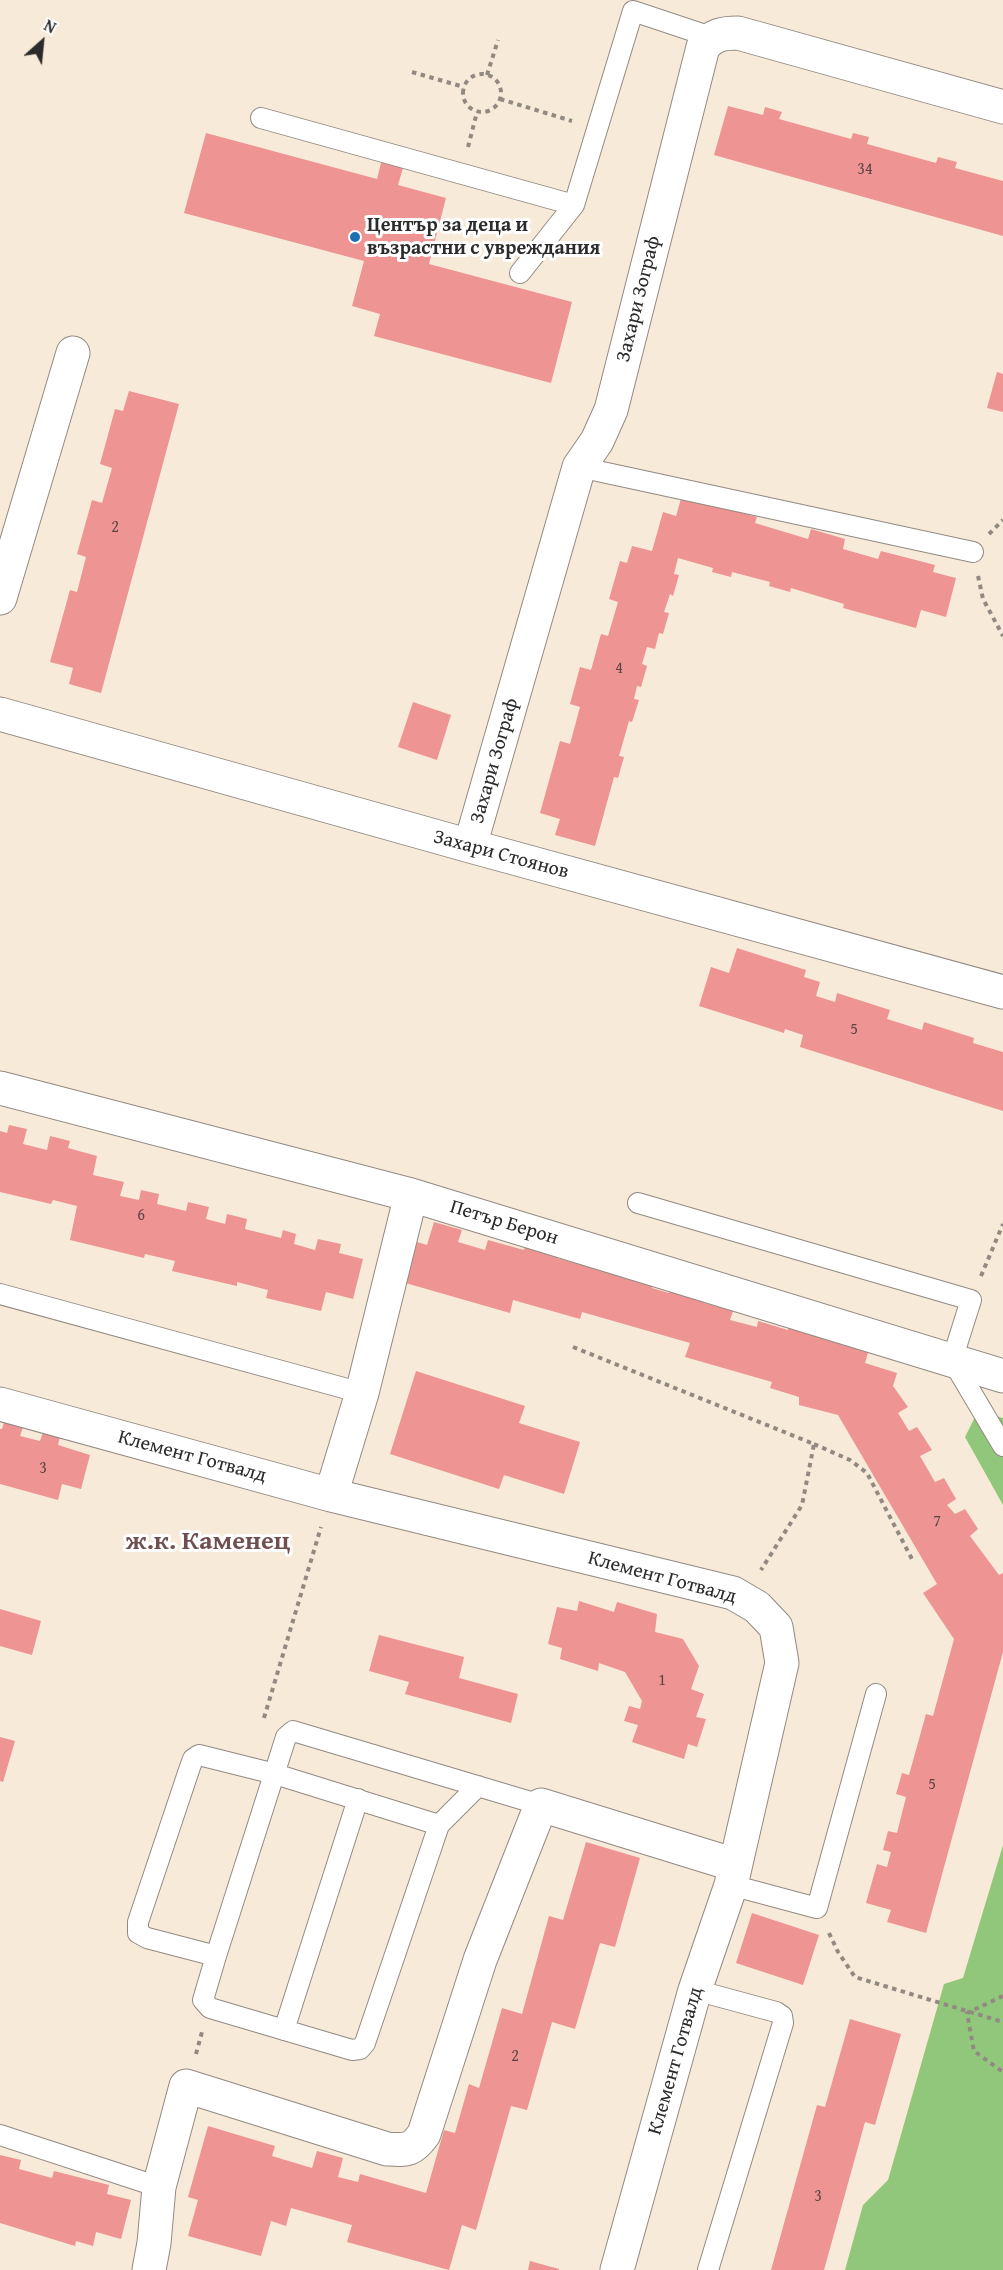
<!DOCTYPE html>
<meta charset="utf-8">
<style>
body{margin:0}
#map{position:relative;width:1003px;height:2270px;overflow:hidden;background:#f8ead9;font-family:"Gentium Book Plus",serif}
canvas{display:block}
.north{position:absolute;left:12px;top:12px;width:60px;height:60px;-webkit-text-stroke:4px #fff;paint-order:stroke;rotate:27deg;font-size:16px;font-weight:700;line-height:24px;text-align:center;color:#2b2b2b}
.north::after{content:'';display:block;margin:auto;width:21px;height:27px;background:#2b2b2b;clip-path:polygon(50% 0,100% 100%,50% 72%,0 100%)}
</style>
<div id="map">
<canvas width="1003" height="2270"></canvas>
<div class="north">N</div>
</div>
<script>
const ctx = document.querySelector('canvas').getContext('2d');
ctx.lineJoin = 'round';
function fill(path, color) { ctx.fillStyle = color; ctx.fill(path, 'evenodd'); }
function trace(path, color, width, dash) { ctx.strokeStyle = color; ctx.lineWidth = width; ctx.lineCap = dash ? 'butt' : 'round'; ctx.setLineDash(dash || []); ctx.stroke(path); }
function label(font, color, halo, rows, align = 'center') {
  ctx.font = font + ' "Gentium Book Plus",serif'; ctx.lineWidth = 6; ctx.setLineDash([]); ctx.textBaseline = 'middle'; ctx.strokeStyle = halo; ctx.fillStyle = color; for (const [text, x, y, turn = 0] of rows) {
    ctx.save(); ctx.translate(x, y); ctx.rotate((+turn || 0) * Math.PI / 180); ctx.textAlign = isNaN(turn) ? turn : align; if (halo) ctx.strokeText(text, 0, 0); ctx.fillText(text, 0, 0); ctx.restore();
  }
}
fill(new Path2D(`
 M978,1411L1003,1418V1505L965,1437Z
 M1003,1845V2270H845L863,2205L888,2180L944,1984L963,1978Z`), '#91c77a');
fill(new Path2D(`
 M728,106L763,115L765,107L782,112L779,119L851,139L853,133L869,137L867,144L936,163L938,157L957,162L955,168L1003,181V236L714,155Z
 M206,133L377,179L383,155L405,161L398,185L446,198L429,264L572,302L551,383L374,336L380,314L352,306L364,261L184,213Z
 M997,372L1003,374V412L987,408Z
 M129,391L179,404L101,693L69,684L73,668L50,662L70,590L77,592L86,557L77,554L92,500L102,503L112,468L100,464L115,409L123,411Z
 M683,492L720,507L757,517L755,523L808,539L811,529L845,539L843,549L878,559L881,551L935,565L933,572L956,578L946,617L921,610L916,628L843,608L844,604L791,588L790,592L769,586L770,582L732,572L731,577L712,572L713,568L678,558L674,574L679,575L673,596L670,594L664,612L669,613L663,634L659,633L655,649L647,647L642,664L647,666L641,687L637,686L634,699L639,700L632,722L629,721L619,756L624,757L618,778L614,777L595,846L555,835L560,819L540,813L560,741L570,744L580,707L570,704L580,667L591,670L601,634L608,636L618,602L609,599L620,561L627,563L632,546L652,551L663,512L676,516Z
 M413,702L451,715L437,760L398,747Z
 M737,948L806,970L804,977L820,982L816,996L835,1002L837,993L890,1010L887,1019L922,1030L924,1022L974,1038L973,1043L1003,1052V1111L800,1047L803,1035L785,1029L784,1033L699,1006L711,967L729,973Z
 M9,1125L27,1129L23,1144L47,1150L50,1136L70,1141L68,1148L97,1156L93,1175L124,1182L120,1196L139,1200L141,1190L159,1194L157,1204L186,1211L188,1202L209,1207L206,1219L225,1224L227,1214L247,1219L245,1229L281,1238L283,1230L296,1234L294,1244L315,1250L318,1239L341,1244L339,1253L363,1259L353,1299L326,1292L321,1311L266,1298L268,1290L237,1282V1286L172,1271L175,1261L145,1254L144,1258L70,1240L77,1206L53,1200L51,1204L0,1192V1131L7,1133Z
 M434,1222L462,1230L458,1242L485,1250L488,1240L524,1250L527,1238L561,1248L557,1258L581,1265L584,1254L656,1275L652,1288L669,1293L672,1284L707,1294L704,1303L733,1311L730,1320L757,1327L758,1321L788,1330L792,1316L869,1349L865,1363L897,1373L893,1386L908,1407L898,1413L909,1431L917,1427L932,1450L920,1456L935,1482L944,1478L956,1499L947,1505L955,1514L965,1509L978,1529L970,1536L999,1575L1003,1573V1652L926,1933L887,1922L891,1910L866,1903L877,1864L887,1867L891,1852L883,1850L888,1831L897,1833L906,1797L896,1794L902,1773L909,1775L926,1714L933,1716L954,1639L923,1593L937,1584L838,1415L799,1405V1397L770,1388L772,1382L685,1357L690,1343L582,1312L580,1319L513,1300L510,1313L402,1282L414,1241L427,1245Z
 M416,1371L525,1406L519,1423L580,1442L564,1494L504,1475L499,1489L390,1454Z
 M5,1419L24,1424L20,1436L40,1441L43,1432L60,1436L58,1445L90,1455L81,1489L62,1484L58,1500L0,1484V1429H2Z
 M579,1601L614,1612L617,1602L657,1614L655,1632L683,1639L699,1666L691,1689L704,1694L696,1717L706,1719L697,1747L688,1744L684,1759L632,1742L638,1725L624,1721L629,1706L640,1709L642,1701L625,1672L599,1663L598,1671L560,1659L562,1648L548,1644L557,1607L577,1611Z
 M0,1609L41,1621L32,1655L0,1646Z
 M379,1635L464,1657L459,1678L518,1694L511,1723L405,1694L409,1682L369,1671Z
 M0,1737L15,1741L3,1782L0,1781Z
 M586,1842L640,1858L615,1947L600,1943L575,2029L552,2022L527,2110L511,2106L476,2230L462,2225L449,2270L347,2242L352,2225L291,2208L286,2226L271,2221L261,2256L188,2236L198,2200L188,2197L208,2126L275,2146L272,2156L312,2168L317,2151L343,2158L338,2177L358,2182L360,2174L426,2193L444,2130L455,2133L469,2084L479,2088L502,2008L522,2014L549,1916L563,1920Z
 M752,1913L819,1935L803,1985L736,1963Z
 M850,2019L901,2034L875,2125L865,2122L824,2270H771L817,2105L825,2107Z
 M0,2155L21,2160L19,2169L52,2178L54,2171L109,2185L107,2194L131,2200L121,2239L96,2232L93,2246L76,2241L75,2246L0,2223Z
 M530,2261L559,2269V2270H528Z`), '#ee9492');
const lane = new Path2D(`
 M261,118L574,205L633,11L711,37
 M520,273L574,205
 M579,467L973,552
 M638,1203L971,1300L952,1360L1003,1446
 M0,1294L362,1393
 M439,1825L478,1786
 M731,1885L817,1908L876,1694
 M216,1956L203,2000L210,2008L352,2050L360,2049L365,2043L439,1825L275,1774L199,1755L193,1759L190,1767L138,1922V1933L147,1938L216,1956L286,1737L293,1731L541,1805
 M695,1990L776,2012L782,2016L783,2023L708,2270
 M284,2030L358,1799
 M0,2135L159,2187`);
const street = new Path2D(`
 M0,598L73,353
 M0,714L470,846L1003,992
 M470,846L579,467L597,441L611,410L703,47C713,35 722,33 738,33L1003,107
 M0,1088L411,1195L1003,1376
 M0,1404L331,1495L733,1593L757,1607L776,1627L782,1663L731,1885L695,1990L617,2270
 M331,1495L362,1393L411,1195
 M149,2270L154,2243L159,2187L186,2086L387,2149C407,2150 412,2151 424,2134L480,1960L541,1805L735,1865`);
trace(lane, '#928a82', 22);
trace(street, '#928a82', 35);
trace(new Path2D(`
 M412,72L464,87
 M463 93a19 19 0 1 1 38 0a19 19 0 1 1-38 0Z
 M487,75L498,40
 M500,99L572,121
 M468,147L477,112
 M989,534L1003,520
 M978,576L983,599L1003,636
 M981,1276L1003,1224
 M573,1347L814,1444L802,1505L761,1570
 M814,1444L850,1460L867,1473L913,1561
 M264,1718L321,1527
 M829,1933L838,1952L855,1977L1003,2022
 M1003,1996L967,2013L974,2051L1003,2072
 M196,2054L202,2032`), '#928a82', 4, [4.5, 4.5]);
trace(lane, '#fff', 20);
trace(street, '#fff', 33);
for (const [x, y, r, color] of [
 [355,237,6,"#1f6fb2"]
]) { const dot = new Path2D(); dot.arc(x, y, r, 0, 2 * Math.PI); ctx.fillStyle = color; ctx.fill(dot); trace(dot, '#fff', 2); }
label('16px', '#5c4545', null, [
 ["34",865,170],
 ["2",115,528],
 ["4",619,669],
 ["5",854,1030],
 ["6",141,1216],
 ["3",43,1469],
 ["7",937,1522],
 ["1",662,1681],
 ["5",932,1785],
 ["2",515,2057],
 ["3",818,2197]
]);
label('bold 20px', '#2b2b2b', '#fff', [
 ["Център за деца и",367,226],
 ["възрастни с увреждания",367,249]
], 'left');
label('20px', '#2b2b2b', '#fff', [
 ["Захари Зограф",639,299,-76],
 ["Захари Зограф",495,761,-74],
 ["Захари Стоянов",501,855,15],
 ["Петър Берон",504,1223,17],
 ["Клемент Готвалд",192,1457,15],
 ["Клемент Готвалд",662,1578,15],
 ["Клемент Готвалд",676,2061,-74]
]);
label('bold 26px', '#6f504f', '#fff', [
 ["ж.к. Каменец",208,1542]
]);
</script>
